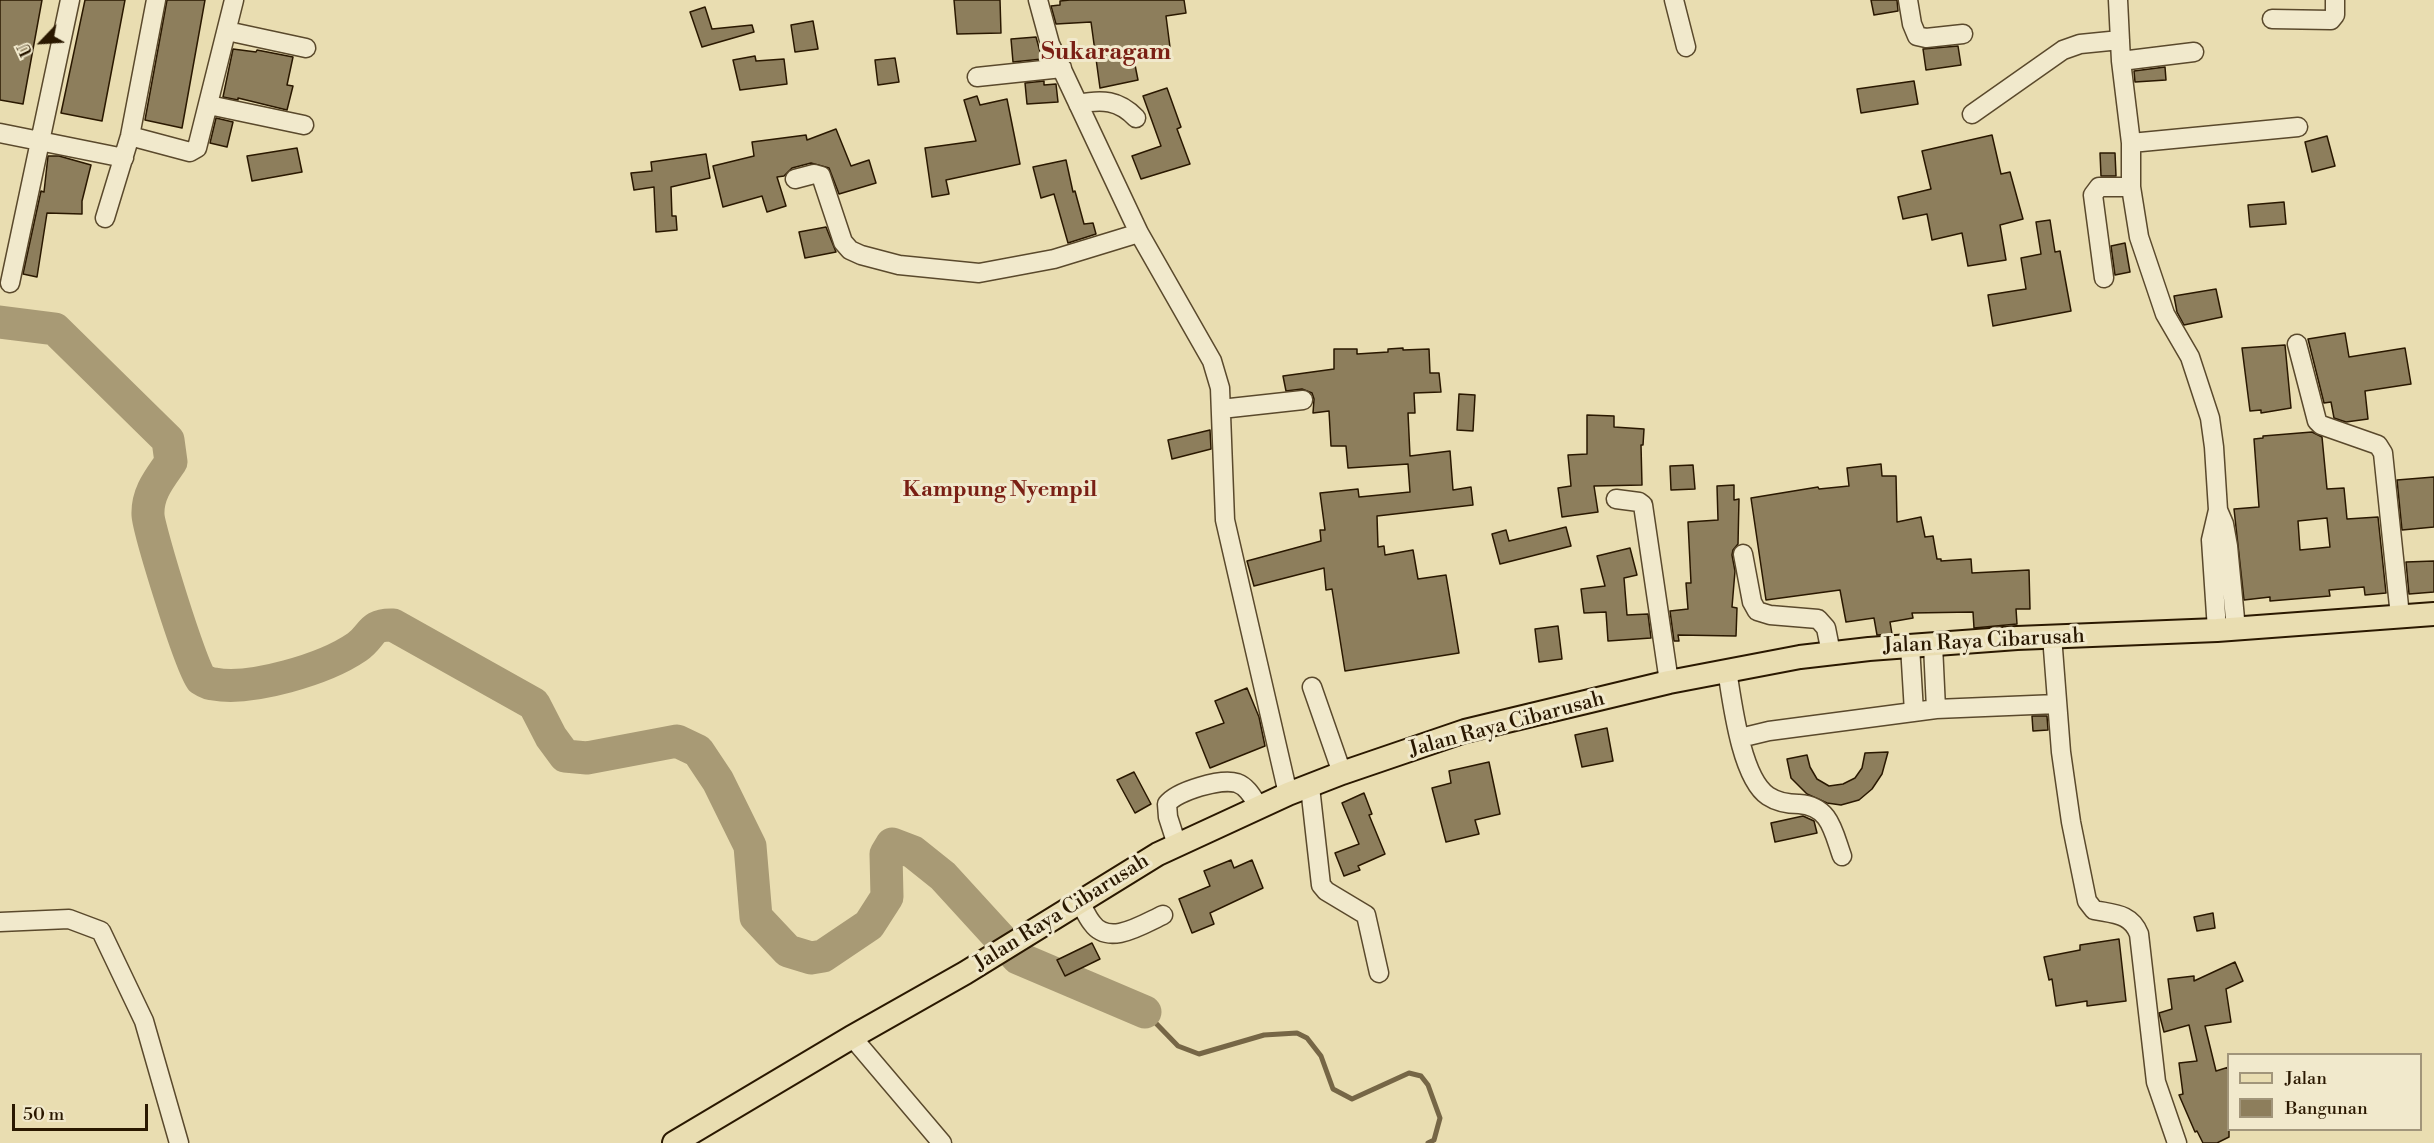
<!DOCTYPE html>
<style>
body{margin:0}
#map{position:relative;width:2434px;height:1143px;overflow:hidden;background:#e9ddb1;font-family:"Libre Bodoni",serif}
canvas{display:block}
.legend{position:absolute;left:2227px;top:1053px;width:195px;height:78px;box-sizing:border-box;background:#f1e9cc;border:2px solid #a1957a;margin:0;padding:8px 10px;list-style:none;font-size:18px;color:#2a1800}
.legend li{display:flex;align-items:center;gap:12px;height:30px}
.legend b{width:30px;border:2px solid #a1957a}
.north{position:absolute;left:12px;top:12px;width:60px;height:60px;-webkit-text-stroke:4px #f1e9cc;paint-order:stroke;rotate:245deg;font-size:16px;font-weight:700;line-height:24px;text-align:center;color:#2a1800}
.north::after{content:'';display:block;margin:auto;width:21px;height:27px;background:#2a1800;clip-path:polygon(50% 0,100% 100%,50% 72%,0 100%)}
.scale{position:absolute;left:12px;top:1104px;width:136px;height:27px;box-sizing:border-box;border:3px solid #2a1800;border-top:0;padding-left:8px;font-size:18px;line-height:21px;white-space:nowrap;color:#2a1800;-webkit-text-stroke:4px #f1e9cc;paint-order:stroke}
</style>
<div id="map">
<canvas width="2434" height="1143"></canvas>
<ul class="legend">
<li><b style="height:8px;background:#e9ddb1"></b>Jalan</li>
<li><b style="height:16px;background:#8d7e5c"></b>Bangunan</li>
</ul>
<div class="north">U</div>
<div class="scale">50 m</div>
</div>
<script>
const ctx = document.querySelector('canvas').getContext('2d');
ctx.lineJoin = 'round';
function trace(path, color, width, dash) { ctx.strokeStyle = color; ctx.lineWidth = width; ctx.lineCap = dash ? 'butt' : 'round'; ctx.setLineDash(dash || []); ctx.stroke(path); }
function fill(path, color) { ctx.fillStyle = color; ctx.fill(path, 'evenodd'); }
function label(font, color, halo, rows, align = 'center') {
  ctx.font = font + ' "Libre Bodoni",serif'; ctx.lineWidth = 6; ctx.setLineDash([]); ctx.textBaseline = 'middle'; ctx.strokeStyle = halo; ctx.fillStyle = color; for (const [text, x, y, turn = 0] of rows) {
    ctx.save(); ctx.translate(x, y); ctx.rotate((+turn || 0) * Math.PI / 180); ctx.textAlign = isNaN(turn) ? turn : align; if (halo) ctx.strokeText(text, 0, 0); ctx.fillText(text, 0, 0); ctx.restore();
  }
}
trace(new Path2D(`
 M1145,1012L1178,1046L1199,1054L1264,1035L1297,1033L1307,1038L1321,1056L1333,1089L1352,1099L1409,1073L1421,1076L1428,1085L1440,1118L1434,1140L1428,1143`), '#766646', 5);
trace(new Path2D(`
 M0,322L55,329L168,440L171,462C160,478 147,493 148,515C149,531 192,670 201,679C204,681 210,684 214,684C251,691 325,669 357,647C373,636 369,624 393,625L534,704L551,737L565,756L587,758L677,741L698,751L718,781L750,846L756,917L788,951L811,958L823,956L869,925L887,897L886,854L892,844L913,852L943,876L1018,958L1145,1012`), '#a89a75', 33);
const building = new Path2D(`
 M0,0H42L23,104L0,100Z
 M85,0H125L102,121L61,113Z
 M167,0H205L182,128L145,120Z
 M954,0H1000L1001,33L957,34Z
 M1070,0H1184L1186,13L1166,16L1171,55L1134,60L1138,80L1100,88L1091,22L1056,24L1051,6L1060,5V1Z
 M1871,0H1897L1898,11L1874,15Z
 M705,7L712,29L752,25L754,32L702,47L690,12Z
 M813,21L818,49L795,52L791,25Z
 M1036,37L1042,59L1013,62L1011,39Z
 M1958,46L1961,65L1926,70L1923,49Z
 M233,49L256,52L257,50L293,57L287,85L293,86L287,110L238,98V100L223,97Z
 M755,56L756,61L784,59L787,84L740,90L733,60Z
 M895,58L899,82L878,85L875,60Z
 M2165,67L2166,80L2135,82L2134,71Z
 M1044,81V85L1056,84L1058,102L1027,104L1025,83Z
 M1914,81L1918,104L1861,113L1857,89Z
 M1167,88L1181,127L1177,129L1190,164L1141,179L1132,156L1161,146L1143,96Z
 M977,96L980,105L1007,99L1020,164L946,180L949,194L932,197L925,148L976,141L964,100Z
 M216,118L233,122L227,147L210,143Z
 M836,129L851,166L869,160L876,183L839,194L829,168L811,163L792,168L784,176L777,177L786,206L767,212L762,196L723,207L713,166L754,156L752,142L806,135L807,140Z
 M1992,135L2001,174L2010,172L2023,219L2000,225L2006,260L1968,266L1962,233L1932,240L1927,214L1903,219L1898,197L1931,189L1922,151Z
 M2327,136L2335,166L2312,172L2305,142Z
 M297,148L302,172L252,181L247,156Z
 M2100,153H2115L2116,176H2101Z
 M706,154L710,178L671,187L672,216H676L677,230L656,232L654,187L634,190L631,173L652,171L651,162Z
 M48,156H59L91,165L82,201V214L47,213L37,277L23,274L41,191L44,192Z
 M1066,160L1073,192L1075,191L1084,224L1093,223L1096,234L1068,243L1054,194L1041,198L1033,167Z
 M2284,202L2286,224L2250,227L2248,205Z
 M2050,220L2055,252L2060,251L2071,311L1993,326L1988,295L2026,289L2021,258L2041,254L2036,222Z
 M826,227L836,252L805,258L799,232Z
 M2125,243L2130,272L2115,275L2111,246Z
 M2216,289L2222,317L2184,325L2177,312L2174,296Z
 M2345,333L2349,357L2405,348L2411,384L2365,391L2368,419L2346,422L2334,418L2331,402L2324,403L2308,339Z
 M2285,345L2291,408L2261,413V410L2250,411L2242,348Z
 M1403,348V350L1429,349L1430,373H1439L1441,392L1414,393L1415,413H1408L1410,456L1450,451L1453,490L1471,487L1473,505L1377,516L1378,547L1384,546L1385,555L1413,550L1418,579L1446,575L1459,653L1345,671L1332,589L1326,590L1324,568L1254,586L1247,561L1321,541L1320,530H1325L1320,493L1358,489L1359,497L1410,492L1408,464L1348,468L1346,446H1331L1329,411L1313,413L1314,399L1312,393L1302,389L1286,391L1283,376L1334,369V349H1357V354L1388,352V349Z
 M1459,394L1475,395L1473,431L1457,430Z
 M1587,415L1614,416V427L1644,429L1643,445H1641L1642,485L1594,486L1598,512L1562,517L1558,488L1571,486L1568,455L1587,454Z
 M1210,430L1211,449L1172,459L1168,440Z
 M2312,432L2322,437L2327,489L2344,488L2347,519L2378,517L2386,593L2365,595L2364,587L2329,590L2330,596L2270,601V597L2244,600L2234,509L2259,507L2254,439L2263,438V436ZM2327,518L2330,547L2300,550L2298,521Z
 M1881,464L1882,476H1896L1897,522L1921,517L1925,537L1933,536L1937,559H1941V561L1971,559L1972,573L2029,570L2030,609H2016L2017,624L1974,628L1973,612L1912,613L1913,618L1890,622L1892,634L1877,635L1874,618L1846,622L1840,590L1766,600L1751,498L1818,487L1819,489L1849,486L1847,468Z
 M1693,465L1695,489L1671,490L1670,466Z
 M2434,477V527L2402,530L2397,480Z
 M1734,485V500L1739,499L1738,544L1733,550L1732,555L1735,571L1732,607L1737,608L1736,636L1678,635L1679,641H1674L1670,611L1688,609L1686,583H1691L1688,522L1718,520L1717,486Z
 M1566,527L1571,546L1500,564L1492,534L1506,530L1509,541Z
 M1630,548L1637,575L1624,578L1627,615L1648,614L1651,638L1608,641L1606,612L1584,613L1581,589L1605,586L1597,556Z
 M2434,561V592L2409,594L2406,562Z
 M1558,626L1562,659L1539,662L1535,629Z
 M1247,688L1259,717L1265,746L1210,768L1196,733L1224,723L1215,701Z
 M2032,716H2047L2048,730L2033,731Z
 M1607,728L1613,761L1582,767L1575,735Z
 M1888,752L1882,774L1872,789L1859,800L1841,805L1827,803L1807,794L1791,778L1787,759L1807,755L1810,767L1817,779L1829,786L1843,784L1855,778L1862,768L1865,753Z
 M1489,762L1500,814L1475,820L1479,834L1446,842L1432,788L1451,783L1449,771Z
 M1134,772L1151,804L1135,813L1117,780Z
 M1364,793L1372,814L1369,815L1385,854L1358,866L1360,870L1344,876L1335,853L1359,844L1342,803Z
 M1803,816L1814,821L1817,833L1775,842L1771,823Z
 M1231,860L1234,868L1252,860L1263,888L1210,913L1214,924L1192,933L1179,899L1210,886L1204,871Z
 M2213,913L2215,928L2197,931L2194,917Z
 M2119,939L2126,1001L2087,1006V1001L2056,1006L2052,979L2049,980L2044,957L2080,950V945Z
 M1092,943L1100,959L1065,976L1057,960Z
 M2235,962L2243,981L2226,989L2231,1022L2205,1026L2216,1071L2229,1067V1137L2217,1143H2203L2197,1131L2195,1132L2179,1095L2183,1094L2179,1063L2197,1061L2189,1025L2164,1032L2159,1013L2172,1009L2168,979L2194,976V981Z`);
fill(building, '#8d7e5c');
trace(building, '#2a1800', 1.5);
const minor = new Path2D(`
 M1038,0L1050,44L1139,233L1212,361L1220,388L1225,520L1288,794
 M1674,0L1686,47
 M1908,0L1912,24L1917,36L1926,38L1963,34
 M2118,0L2121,61L2131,143V187L2139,237L2165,314L2190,357L2210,418L2214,447L2218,510L2224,524L2228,546L2236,629
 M2272,19L2331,20L2335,15V0
 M227,31L306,48
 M2121,61L2194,52
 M977,77L1062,68
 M1078,104C1102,99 1119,100 1136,118
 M209,105L304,125
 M1972,114L2063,50L2080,44L2120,40
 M0,133L124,158
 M130,136L190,152L197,148L234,0
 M2131,143L2298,127
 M795,179L814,174L821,176L843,242L850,250L861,255L899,265L979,273L1054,259L1139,233
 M105,218L130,136L156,0
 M2104,278L2093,195L2099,187H2131
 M10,283L70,0
 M2297,344L2317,421L2321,425L2378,445L2383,453L2400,616
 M1221,409L1303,400
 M1616,499L1639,502L1643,505L1669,682
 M1743,554L1752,602L1757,611L1770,615L1818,619L1826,628L1831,653
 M2217,630L2211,540L2218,510
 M2052,636L2061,752L2071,822L2087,901L2094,910C2113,914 2131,913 2139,934L2156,1082L2177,1143
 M1933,645L1936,709
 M1910,646L1914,712
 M1727,670C1732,701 1741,778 1768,796C1777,802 1788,804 1799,804C1830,806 1833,831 1842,856
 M1312,687L1342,773
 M1740,738L1769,731L1936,709L2057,704
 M1310,787L1321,885L1326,891L1366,915L1379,973
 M1177,845L1168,817L1167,804C1177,791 1221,778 1237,783C1248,787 1253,798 1259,807
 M1080,902C1084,909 1087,917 1092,923C1109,947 1143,924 1163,915
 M0,922L69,919L101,931L144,1021L179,1143
 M852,1037L942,1143`);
const major = new Path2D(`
 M674,1143L852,1037L965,973L1158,854L1288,794L1342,773L1465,731L1669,682L1800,657L1869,649L2017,638L2217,630L2434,614`);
trace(minor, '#5a492c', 21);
trace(major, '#2a1800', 26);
trace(minor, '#f1e9cc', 18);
trace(major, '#e9ddb1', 22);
label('21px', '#2a1800', '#f1e9cc', [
 ["Jalan Raya Cibarusah",1984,642,-3],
 ["Jalan Raya Cibarusah",1507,725,-15],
 ["Jalan Raya Cibarusah",1062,913,-32]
]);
label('bold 22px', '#7a1f14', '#f1e9cc', [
 ["Kampung Nyempil",1000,491]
]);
label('bold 24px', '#7a1f14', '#f1e9cc', [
 ["Sukaragam",1106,53]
]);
</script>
